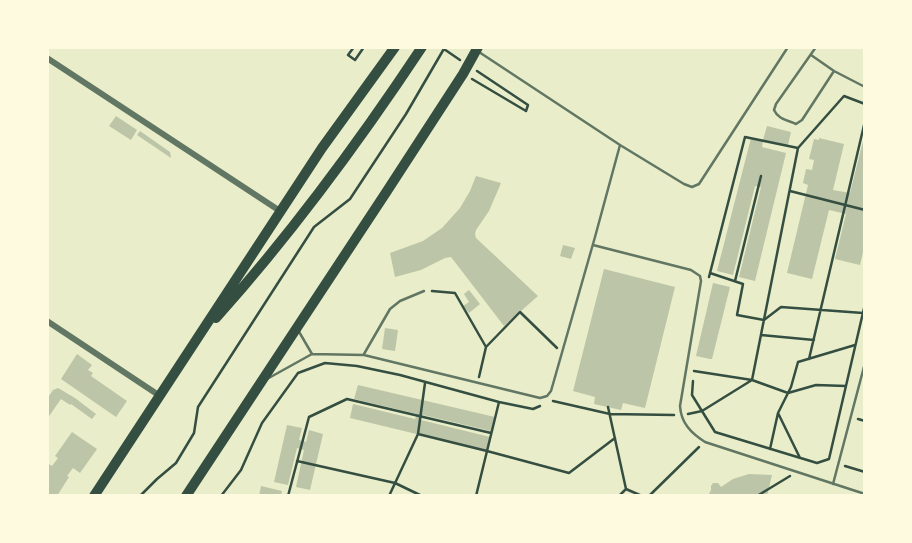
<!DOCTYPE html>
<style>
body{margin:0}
#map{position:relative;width:912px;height:543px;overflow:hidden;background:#e9edc9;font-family:Raleway,sans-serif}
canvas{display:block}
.frame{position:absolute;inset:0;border:49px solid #fefae0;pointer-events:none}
</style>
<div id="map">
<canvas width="912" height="543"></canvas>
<div class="frame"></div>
</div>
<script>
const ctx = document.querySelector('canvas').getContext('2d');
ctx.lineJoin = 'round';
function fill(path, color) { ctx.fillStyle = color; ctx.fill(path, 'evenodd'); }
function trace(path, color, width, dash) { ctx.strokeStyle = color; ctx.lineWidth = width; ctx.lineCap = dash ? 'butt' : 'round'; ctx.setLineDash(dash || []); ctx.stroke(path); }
fill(new Path2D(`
 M116,116L137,130L131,140L109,126Z
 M767,126L791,132L788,145L763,140Z
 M140,131L170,152L171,158L137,135Z
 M864,137L865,244L860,265L835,259L846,214L829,210L812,279L787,273L808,185L803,183L806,169L812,170L814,160L809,159L814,139L819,140V138L844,144L833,190L850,193Z
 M751,138L763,141L762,147L786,153L755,281L739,277L761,187L755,186L733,275L717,271Z
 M476,176L501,183L489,211L476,230L475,234L476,238L538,296L504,326L451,257L445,258L421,270L395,277L390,253L423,241L442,228L460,208L470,191Z
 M563,245L575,248L571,259L560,256Z
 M604,269L675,287L645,408L623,403L621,410L594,404L595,397L573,391Z
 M713,283L730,287L712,359H710L696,356Z
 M469,290L480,304L469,313L463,306L469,302L464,294Z
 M385,328L398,330L395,351L382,349Z
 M77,354L92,365L88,370L93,373L91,376L127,401L116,417L61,379Z
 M358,385L495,417L491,431L423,415L421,420L490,437L487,451L350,418L353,404L415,419L417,414L354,399Z
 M58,388L75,398L96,414L92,419L71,404L70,405L61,399L47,419V399L53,390Z
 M287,425L302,428L299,440L306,442L309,430L323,434L310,490L296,487L304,450L297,448L288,485L274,482Z
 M72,432L97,449L80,473L73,468L67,476L69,477L57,496H47V463L52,466L58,458L55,456Z
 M749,474L772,475L767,496H708L711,490V486L713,483H718L721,487L733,479Z
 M261,486L282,491L281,496H259Z`), '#bcc5a7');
trace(new Path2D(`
 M354,47L348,55L355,60L364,47
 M441,47L460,60
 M472,79L526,111L528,105L477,71
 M790,191L865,210
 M710,273L743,284L737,315L764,320L781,307L863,313
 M709,277L745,137L798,148L844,96L865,104
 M735,281L761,176
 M432,291L455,293L486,347L520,312L557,348
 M761,335L814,340
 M809,359L865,121
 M694,371L752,380L788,393L816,385L846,386
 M479,377L486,347
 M693,381L692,395L715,432L817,463L829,459L865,304
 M553,401L610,414L674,415
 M608,407L626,489
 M778,413L800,458
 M688,414L702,411L752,380L798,148
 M858,419L865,421
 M418,434L487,451L569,473L615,438
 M770,449L778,413L791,387L798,362L855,345
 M297,461L395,483L422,496
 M845,466L865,472
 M140,496L157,479L176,463L194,433L198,407L314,227L350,199L406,114L445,47
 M221,496L241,470L262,423L298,373L325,363L357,366L400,375L499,402L533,409L540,406
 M288,496L309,417L347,399L491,433
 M389,496L418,434L425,383
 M476,496L499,402
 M619,496L626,489L642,496
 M649,496L699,447
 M757,496L790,476`), '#344e41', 2.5);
trace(new Path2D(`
 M816,47L776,104L774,110C778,119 787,120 796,124L802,120L834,71
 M479,52L620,145L684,184L692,187L699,184L788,47
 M811,55L834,71L865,87
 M593,245L691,270L700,276L701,281L680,406C681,423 691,433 705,442L865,494
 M298,330L312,354
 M364,354L390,309L400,301L424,291
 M267,379L312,354L364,355L540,398L547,396L551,391L595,237L620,145
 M833,484L865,363`), '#617663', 2.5);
trace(new Path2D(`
 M47,58L280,211
 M47,321L160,396`), '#617663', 6);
trace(new Path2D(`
 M216,318C292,233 359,142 422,47
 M94,496L322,148L395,47
 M186,496L387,191L463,74L478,47`), '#344e41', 10);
</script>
